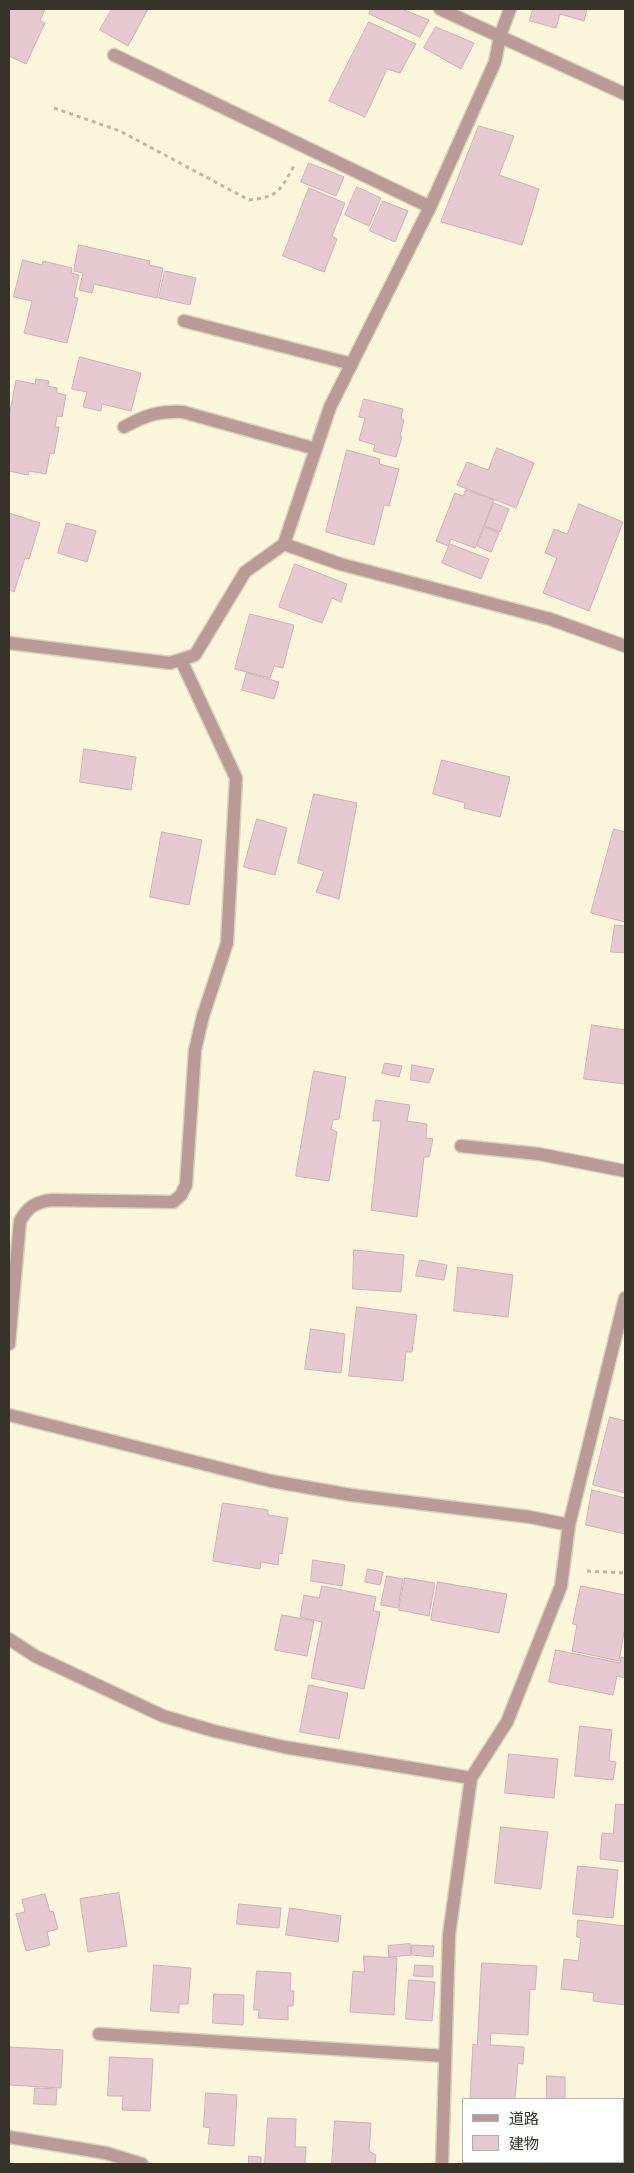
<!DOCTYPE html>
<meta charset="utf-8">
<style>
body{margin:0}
#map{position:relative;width:634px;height:2173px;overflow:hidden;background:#faf5db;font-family:Lato,"Noto Sans JP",sans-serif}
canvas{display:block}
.frame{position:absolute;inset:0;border:10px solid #36342a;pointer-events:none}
.legend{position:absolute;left:462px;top:2098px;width:162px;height:65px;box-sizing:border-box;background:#fff;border:1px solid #afaeaa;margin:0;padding:6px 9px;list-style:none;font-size:15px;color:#36342a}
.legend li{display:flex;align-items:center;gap:10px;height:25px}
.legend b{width:25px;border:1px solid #afaeaa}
</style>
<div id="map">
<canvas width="634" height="2173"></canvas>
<div class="frame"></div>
<ul class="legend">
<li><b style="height:6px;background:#ba9a96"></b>道路</li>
<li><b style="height:14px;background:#e6c8d1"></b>建物</li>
</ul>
</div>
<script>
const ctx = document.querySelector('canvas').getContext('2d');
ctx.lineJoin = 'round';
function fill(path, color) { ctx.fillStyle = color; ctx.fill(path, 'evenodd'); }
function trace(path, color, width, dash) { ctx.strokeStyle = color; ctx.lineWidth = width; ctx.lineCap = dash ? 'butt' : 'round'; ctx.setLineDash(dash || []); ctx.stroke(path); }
const building = new Path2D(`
 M9,9H45L40,21L45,23L26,64L9,56Z
 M112,9H148L128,46L100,30Z
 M371,9H402L429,20L420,37L369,14Z
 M533,9H587L584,21L560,14L556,28L530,21Z
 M369,22L416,44L400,73L387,69L365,117L329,101Z
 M436,27L474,43L461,69L424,48Z
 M479,126L514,136L499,175L539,189L522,245L441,222Z
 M309,163L344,177L336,196L301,182Z
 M357,187L381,198L369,226L345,215Z
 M309,188L345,203L332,236L337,239L324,272L283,256Z
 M383,201L408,211L395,242L370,231Z
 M79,245L150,261L149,265L163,268L157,298L94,284L92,293L79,290L83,273L74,271Z
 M23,260L42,265L43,261L72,268L71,273L79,275L74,297L78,298L67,343L24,333L32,301L14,297Z
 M165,271L196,278L190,305L159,298Z
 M80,357L141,373L131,411L102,404L101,411L83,407L87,392L72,389Z
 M36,379L49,381L48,386L57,388V393L66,395L62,417L57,416L55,427H59L54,454L50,453L46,474L29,471L28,475L9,471V417L16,380L35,384Z
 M364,399L403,409L401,418L404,420L400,436L402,437L396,457L373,451L375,445L359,440L365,418L359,417Z
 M497,448L534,463L516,508L457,485L467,462L488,470Z
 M347,450L380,459L379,464L399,469L389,506L384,505L374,545L326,532Z
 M466,490L494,500L475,548L451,539L448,546L436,541L455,493L463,496Z
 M494,503L509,509L500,532L485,526Z
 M579,504L623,522L589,611L543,593L557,558L545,553L554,529L567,534Z
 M9,513L40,523L29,559L25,558L14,592L9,590Z
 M67,523L96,531L87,562L58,553Z
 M485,527L499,533L491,552L477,546Z
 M450,544L489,559L481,579L442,563Z
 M295,564L347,584L341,602L332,598L322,623L279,607Z
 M250,614L294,625L283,668L274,666L270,678L235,669Z
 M247,673L279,682L274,699L242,690Z
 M84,749L136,757L131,790L80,782Z
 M442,760L510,777L500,817L464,808L465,803L433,794Z
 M314,794L357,803L339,899L316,892L324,871L298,863Z
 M257,819L287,828L275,875L244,867Z
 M614,829L625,832V922L591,913Z
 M162,832L202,840L189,905L150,897Z
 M615,925L625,926V953L611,952Z
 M592,1025L625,1030V1084L584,1079Z
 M385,1063L402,1066L399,1077L382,1073Z
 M412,1065L434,1069L429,1083L411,1080Z
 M314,1071L346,1077L339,1119L333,1120L331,1129L337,1132L329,1181L296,1176Z
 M376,1100L410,1105L407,1121L427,1124L426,1138L433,1139L429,1157H424L417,1217L371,1210L381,1121H373Z
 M354,1250L404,1255L401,1292L353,1289Z
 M420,1260L447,1265L444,1280L416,1276Z
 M458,1267L513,1275L508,1317L454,1311Z
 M357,1307L417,1315L412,1352H406L403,1381L349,1376Z
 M311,1329L345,1334L341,1373L305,1369Z
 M610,1417L625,1421V1493L593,1485Z
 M592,1490L625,1498V1534L586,1525Z
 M223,1503L268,1510V1515L288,1518L282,1554L279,1553L278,1565L261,1562L260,1569L213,1561Z
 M313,1560L345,1565L342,1586L311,1581Z
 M368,1569L383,1572L380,1585L365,1582Z
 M387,1576L403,1579L398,1608L381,1605Z
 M405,1578L435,1583L429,1616L399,1610Z
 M438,1582L507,1594L499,1633L431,1620Z
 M322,1586L376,1597L373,1611L380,1612L364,1689L311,1678L322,1622L300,1617L304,1595L319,1598Z
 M581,1586L625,1595V1627L619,1661L572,1651L577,1625L573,1624Z
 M282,1615L314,1621L307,1656L275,1650Z
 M556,1650L620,1663L621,1657L625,1658V1678L617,1676L613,1695L549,1682Z
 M309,1685L348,1693L339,1739L300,1732Z
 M580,1726L612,1730L609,1761L616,1762L613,1780L575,1776Z
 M509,1754L558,1759L554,1798L505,1793Z
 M616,1804L625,1805V1862L600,1859L602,1833L613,1834Z
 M501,1827L548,1832L541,1889L495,1883Z
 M578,1866L618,1870L613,1918L573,1914Z
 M119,1893L127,1946L88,1952L80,1899Z
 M45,1894L50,1912L53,1911L58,1929L47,1932L50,1945L26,1951L16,1914L25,1912L22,1900Z
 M239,1904L281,1908L279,1928L237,1924Z
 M290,1908L341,1916L338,1942L286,1935Z
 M578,1920L625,1926V2005L593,2001L594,1993L561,1989L564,1959L578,1961L581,1938L577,1937Z
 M410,1944L411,1955L389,1957L388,1946Z
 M412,1945L434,1946L433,1957L412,1955Z
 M364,1956L397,1958L394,2015L350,2012L353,1971L364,1972Z
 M482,1963L537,1966L535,1990L530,1989L528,2035L491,2033L490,2045L524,2047L523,2064L518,2063L515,2099H470L473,2044L477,2045Z
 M154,1965L191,1968L188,2004H179V2013L151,2011Z
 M415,1965L433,1966V1977L414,1976Z
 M257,1971L291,1973L290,1991H294L293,2006H288V2020L258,2018L259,2010H254Z
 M409,1980L435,1982L432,2021L406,2019Z
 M214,1994L244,1995L243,2025L213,2023Z
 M10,2047L63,2050L61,2088L9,2085Z
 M110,2057L153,2059L150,2111L122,2110L123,2096H108Z
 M547,2076L565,2077V2099H547Z
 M35,2088L57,2089L56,2105L34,2104Z
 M206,2093L237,2095L234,2146L208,2144L210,2128L204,2127Z
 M268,2118L296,2119L295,2147H306L305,2164H265Z
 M335,2121L371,2123L369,2151L376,2155L375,2164H332Z
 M249,2156L261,2157V2164H249Z`);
fill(building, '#e6c8d1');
trace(building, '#ccb0b8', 1);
const minor = new Path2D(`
 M440,9L625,94
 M114,55L430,207
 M184,321L352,364
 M124,427C146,415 158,411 183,412L316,449
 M284,544L340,564L550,619L625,646
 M9,643L170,663L195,655L245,572L284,544L330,407L430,207L495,62L500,36L510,9
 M461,1146L539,1154L625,1171
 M9,1344L20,1221C28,1207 35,1202 52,1200L173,1202L181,1195L186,1185L195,1050L203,1016L227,943L236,778L181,660
 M9,1415L271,1481L351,1495L530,1517L569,1525
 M9,1639L35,1656L163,1716L214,1731L284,1747L471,1778
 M99,2034L444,2056
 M9,2137L106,2153L142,2164
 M442,2164L449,1935L471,1778L507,1722L561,1586L569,1525L625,1298`);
trace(minor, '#d7d2bb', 15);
trace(new Path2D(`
 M54,108L120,131L249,200C278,197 280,191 294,166
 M587,1571L625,1573`), '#bdb9a4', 3, [4, 4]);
trace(minor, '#ba9a96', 12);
</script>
